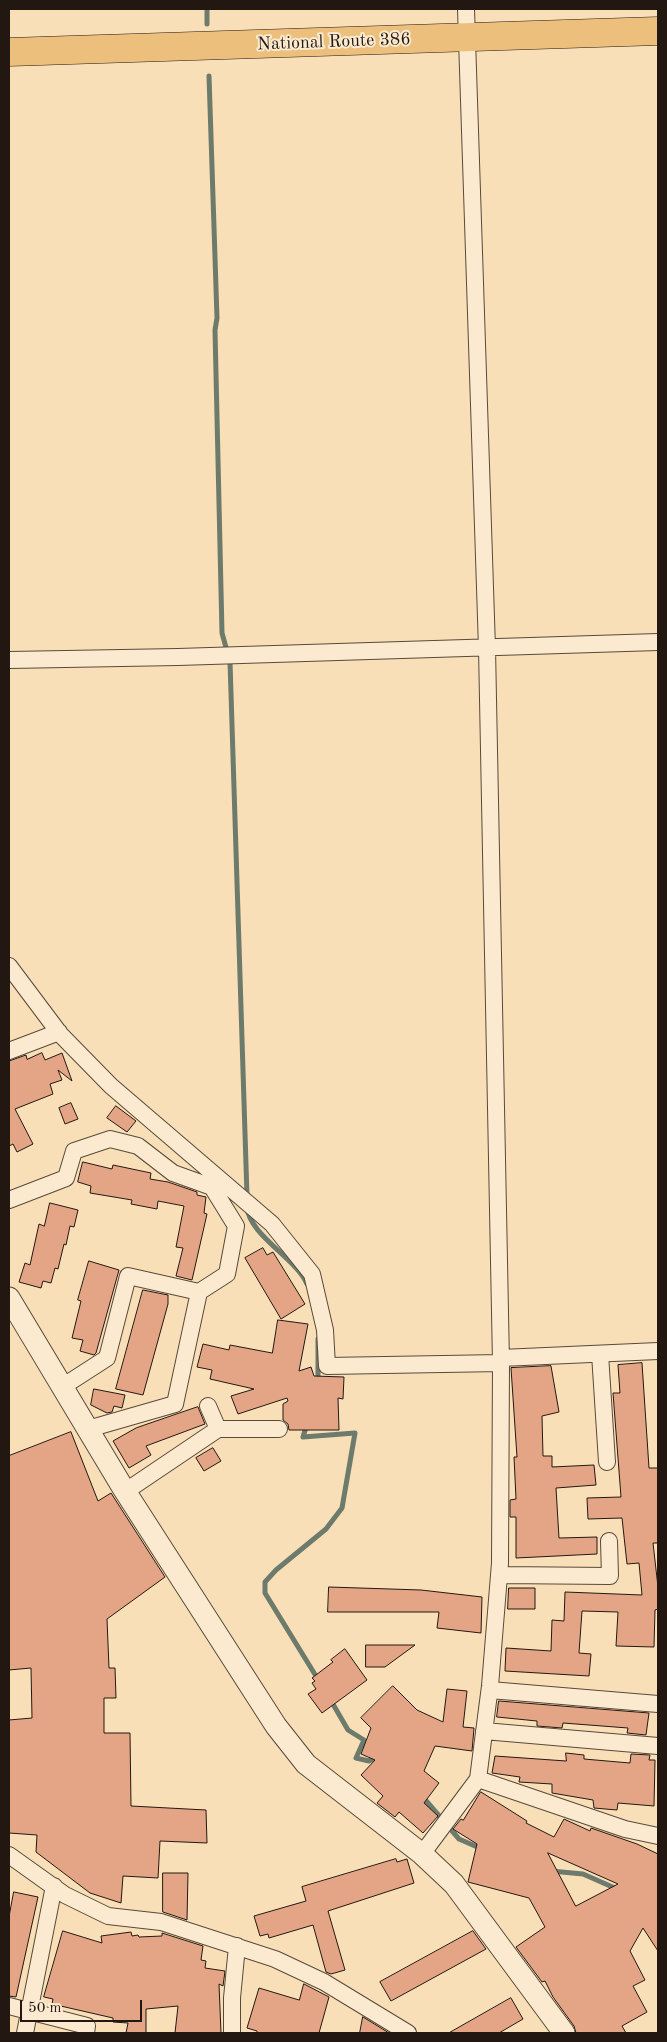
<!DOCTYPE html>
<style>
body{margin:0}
#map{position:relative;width:667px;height:2042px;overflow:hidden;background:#f9dfb7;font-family:"Old Standard TT",serif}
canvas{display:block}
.frame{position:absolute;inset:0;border:10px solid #231811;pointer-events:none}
.scale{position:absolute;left:20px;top:2000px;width:122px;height:22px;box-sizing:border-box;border:2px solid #231811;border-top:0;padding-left:6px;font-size:15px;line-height:18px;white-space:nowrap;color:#231811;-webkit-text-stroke:4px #fbead0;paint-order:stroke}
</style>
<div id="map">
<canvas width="667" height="2042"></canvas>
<div class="frame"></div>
<div class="scale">50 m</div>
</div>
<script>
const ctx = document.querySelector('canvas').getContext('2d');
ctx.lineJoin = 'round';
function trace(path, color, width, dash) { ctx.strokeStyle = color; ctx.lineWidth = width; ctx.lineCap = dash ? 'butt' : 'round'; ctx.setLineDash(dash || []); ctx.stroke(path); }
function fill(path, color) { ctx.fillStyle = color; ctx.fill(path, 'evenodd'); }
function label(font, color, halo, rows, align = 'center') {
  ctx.font = font + ' "Old Standard TT",serif'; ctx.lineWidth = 4; ctx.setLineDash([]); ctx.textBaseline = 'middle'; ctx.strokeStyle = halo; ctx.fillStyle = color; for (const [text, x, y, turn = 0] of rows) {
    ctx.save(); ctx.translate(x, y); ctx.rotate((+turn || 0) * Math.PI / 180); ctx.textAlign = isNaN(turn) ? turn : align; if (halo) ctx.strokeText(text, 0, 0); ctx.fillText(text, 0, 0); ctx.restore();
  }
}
trace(new Path2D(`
 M207,9V24
 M209,76L217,318L215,330L222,633L230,662L247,1196
 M247,1207C249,1235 297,1259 307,1284
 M318,1339V1383
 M307,1424L303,1437L355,1433L342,1508L326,1529L276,1570L265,1582V1593L319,1681
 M330,1699L348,1730L364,1740L356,1758L369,1761L375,1758L379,1761
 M422,1796L459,1839L482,1849
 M551,1871L583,1874L617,1889`), '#6d7b6c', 5);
const building = new Path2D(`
 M42,1053L45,1060L62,1053L72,1081L58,1070L62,1080L50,1084L53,1094L15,1109L33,1144L17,1152L13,1144L9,1146V1061L26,1055L27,1059Z
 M71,1103L78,1119L65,1124L59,1108Z
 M116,1106L136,1121L127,1132L107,1118Z
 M83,1162L112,1169L113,1165L151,1173L150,1179L168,1182L197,1192V1195L206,1197L204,1213L207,1214L192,1280L176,1276L183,1248L176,1247L184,1206L158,1201L157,1209L131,1204L132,1200L90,1193L91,1186L78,1182Z
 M50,1203L78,1210L74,1227L70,1226L66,1245L64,1244L58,1269L55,1268L51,1283L43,1281L41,1288L19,1282L25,1263L30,1265L39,1224L44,1226Z
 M263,1248L267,1255L273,1252L305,1304L281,1319L245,1258Z
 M89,1261L119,1270L96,1353L94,1355L80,1351L83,1340L72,1338L81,1301L78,1300Z
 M143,1290L168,1295V1304L143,1395L116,1389Z
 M278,1320L308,1324L299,1371L311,1367L314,1376L344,1377L343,1399L338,1398L339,1430H289L288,1424L283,1420V1404L288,1401L287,1398L238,1414L231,1396L254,1389L210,1379L212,1370L197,1367L203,1344L229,1350L230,1345L272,1353Z
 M642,1363L649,1468H658V1543H653L658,1587V1609L655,1610L654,1647L616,1646L618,1612L582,1611L579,1653L591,1654L589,1676L505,1671L506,1648L551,1651L552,1620L564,1621L565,1592L642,1595L639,1563L627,1564L622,1518L588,1519L587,1498L621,1497L613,1393H620L618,1365Z
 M551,1366L559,1412L542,1416L543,1456H552V1467L594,1465L596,1485L556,1488L559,1538L597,1537V1554L516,1558V1517H510V1500L516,1499L514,1457H517L511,1368Z
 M94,1389L125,1395L122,1408L114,1406L112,1412L107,1413L91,1405Z
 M198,1407L205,1424L146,1446L151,1455L129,1468L113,1441L136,1428Z
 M71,1432L98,1501L111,1493L165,1577L107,1619L109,1668H115L116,1698H104V1733H130L131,1806L206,1810L207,1843L160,1841L158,1878L123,1876L121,1903L90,1893L36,1852L37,1835L9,1833V1720L32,1718L31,1668L9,1670V1456Z
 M213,1448L221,1461L204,1471L196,1458Z
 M329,1587L421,1590L482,1597L481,1633L437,1628L439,1612H328Z
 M509,1588H535V1609H508Z
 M366,1645H415L385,1667H366Z
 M345,1649L367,1680L322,1713L308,1694L316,1689L312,1683L315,1681L312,1678L333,1662L331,1660Z
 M393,1686L417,1710L443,1722L447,1689L467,1691L463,1727L474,1728L472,1751L435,1746L424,1771L439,1783L424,1803L438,1816L423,1833L399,1812L395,1817L377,1803L383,1796L361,1775L375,1760L361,1754L371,1728L361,1718Z
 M499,1701L649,1713L646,1735L627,1733L628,1728L563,1723L562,1728L537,1726V1721L497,1717Z
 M566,1753L584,1755V1759L630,1763L631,1754L650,1755L649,1760H655L654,1806L618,1803L617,1810L594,1808L593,1800L552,1793V1784L519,1782L520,1777L492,1773L495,1756L566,1761Z
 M481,1792L527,1821L526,1823L554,1837L564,1819L590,1831L591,1828L637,1844L658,1854V1951L643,1928L630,1951L645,1980L633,1986L647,2012L622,2026L626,2033H576L574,2026L553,1997L545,1981L542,1982L516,1947L545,1927L529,1898L468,1882L477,1844L453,1829L461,1819L463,1820ZM548,1853L618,1884L576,1906Z
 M396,1859L397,1862L407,1859L414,1883L328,1911L345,1970L331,1974L326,1972L313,1925L269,1938L268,1934L260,1936L254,1916L306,1901L302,1887Z
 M163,1873H188L187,1920L163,1912Z
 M14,1892L38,1897L16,1997L9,1996V1917Z
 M63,1931L102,1943L101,1936L131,1932L132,1936L138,1935L139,1937L162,1936V1933L203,1946L201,1960L206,1961L205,1968L225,1971L223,1986L219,1984L221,2033H175L178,2006L146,2009V2033H126L128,2023L113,2022V2018L52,2004L53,1999L44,1997Z
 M473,1931L486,1949L391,2001L380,1982Z
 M304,1984L329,1997L319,2033H257V2031L247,2028L259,1988L299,2000Z
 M511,1998L523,2019L499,2033H449Z
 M363,2017L389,2033H360Z`);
fill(building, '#e3a586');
trace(building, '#231811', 1);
const minor = new Path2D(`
 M9,660L178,657L658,642
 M9,966L60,1034L111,1086L272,1224L312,1274L325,1330L327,1366L501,1363
 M9,1051L59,1032
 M9,1200L66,1178L74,1151L110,1139L138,1146L173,1173L212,1187L236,1226L227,1274L199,1292L175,1404L88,1429
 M600,1354L607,1462
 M501,1358L658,1351
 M62,1387L107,1358L128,1276L199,1292
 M208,1406L218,1429
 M126,1491L218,1429H279
 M499,1575L610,1576L609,1541
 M490,1690L658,1704
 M484,1731L658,1746
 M478,1779L625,1829L658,1836
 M422,1854L478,1779L490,1686L500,1563L501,1363L487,648L466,9
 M9,1855L65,1895L108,1916L161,1922L275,1959L324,1982L408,2033
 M9,2006L87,2026L86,2033
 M25,2033L54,1886
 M232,2033V1998L237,1946`);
const tertiary = new Path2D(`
 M9,1298L123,1488L276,1726L306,1764L422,1854L454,1884L564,2033`);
const trunk = new Path2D(`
 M9,52L658,31`);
trace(minor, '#584a3a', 18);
trace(tertiary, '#584a3a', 23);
trace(trunk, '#231811', 29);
trace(minor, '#fbead0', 16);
trace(tertiary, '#fbead0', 21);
trace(trunk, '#ecc07c', 28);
label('18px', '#231811', '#fbead0', [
 ["National Route 386",334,42,-2]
]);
</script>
